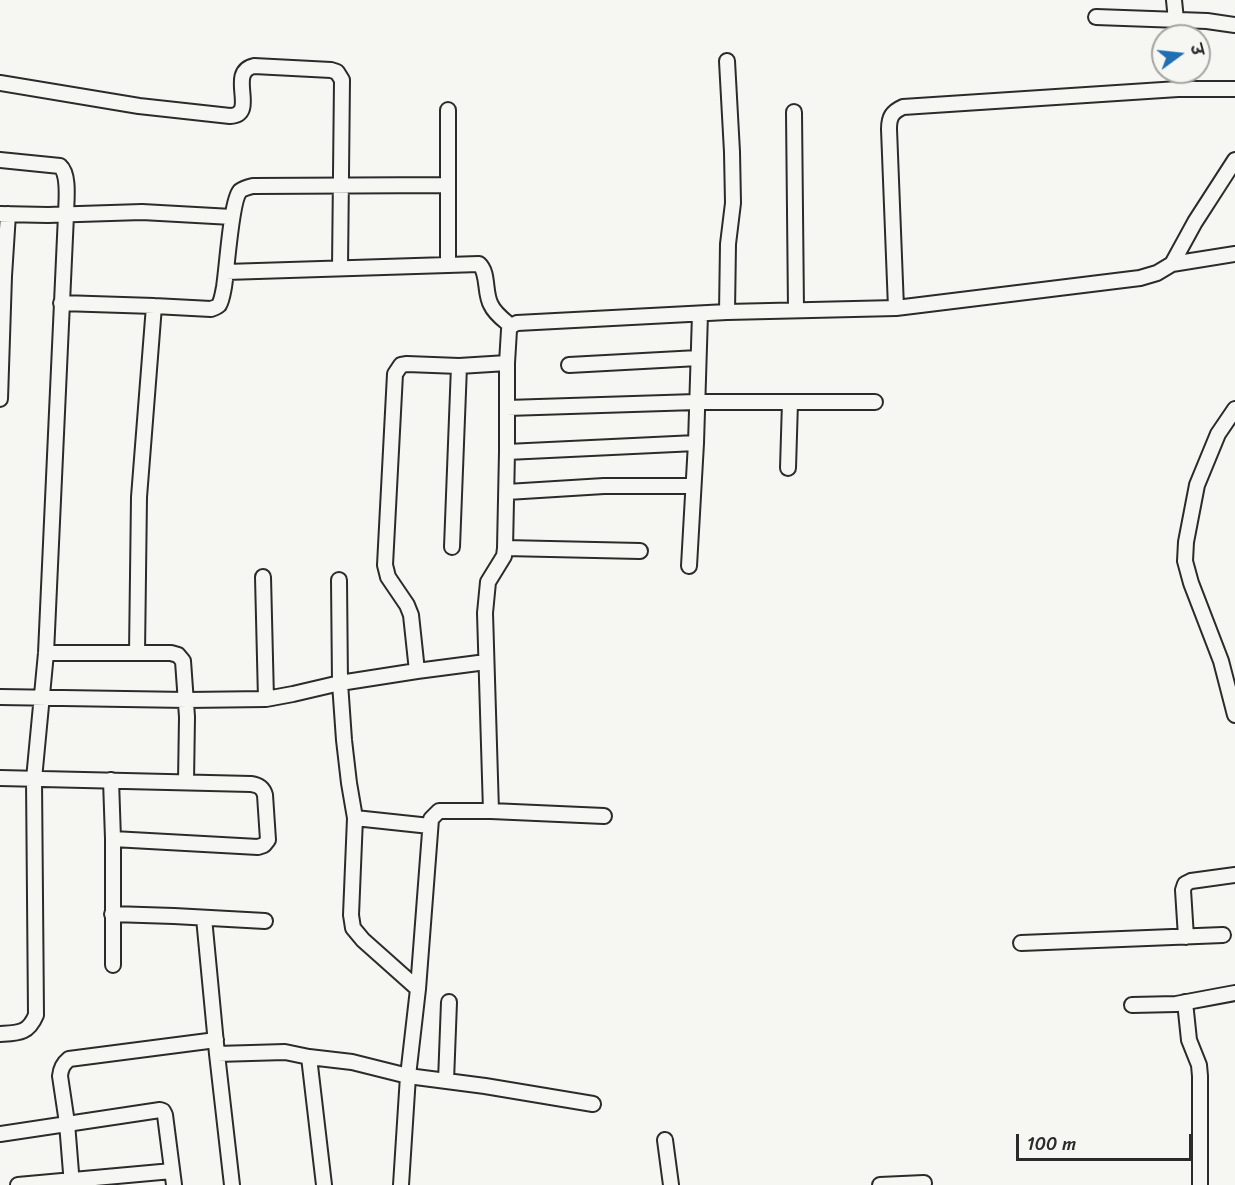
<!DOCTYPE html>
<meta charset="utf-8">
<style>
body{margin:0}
#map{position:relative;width:1235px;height:1185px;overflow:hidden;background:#f6f6f2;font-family:Sriracha,"Playpen Sans Deva",sans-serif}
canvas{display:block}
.north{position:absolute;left:1151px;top:24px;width:60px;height:60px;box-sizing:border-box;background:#f6f6f2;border:2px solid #a5a5a2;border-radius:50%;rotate:75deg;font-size:16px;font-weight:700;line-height:24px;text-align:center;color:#2b2b2b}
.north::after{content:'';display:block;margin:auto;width:21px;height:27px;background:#1f6fb2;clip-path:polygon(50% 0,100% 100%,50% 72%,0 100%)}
.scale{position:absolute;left:1016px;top:1134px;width:176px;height:27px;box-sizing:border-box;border:3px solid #2b2b2b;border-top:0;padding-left:8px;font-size:18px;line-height:21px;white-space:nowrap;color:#2b2b2b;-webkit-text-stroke:4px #f6f6f2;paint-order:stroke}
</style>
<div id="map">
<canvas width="1235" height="1185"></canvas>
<div class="north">उ</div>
<div class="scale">100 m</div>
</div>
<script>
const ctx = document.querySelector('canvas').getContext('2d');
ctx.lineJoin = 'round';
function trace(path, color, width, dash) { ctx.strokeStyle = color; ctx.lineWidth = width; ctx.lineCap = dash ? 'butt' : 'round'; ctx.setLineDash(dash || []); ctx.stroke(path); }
const minor = new Path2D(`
 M1174,0L1176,20
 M1096,17L1207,21L1235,25
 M727,61L732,152L733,203L728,244L727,312
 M0,83L139,106L230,116C259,115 226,72 254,66L331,70L337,72L342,80L340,268
 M794,112L796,310
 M0,160L60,166C70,175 66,202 66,215L46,653L34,779L36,1015C28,1034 18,1033 0,1034
 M0,214L48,215L142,212L232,217
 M448,264V110
 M1172,264L1235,254
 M226,272L479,264C489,273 484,293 491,305C495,314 504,320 511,326
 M61,303L154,306L211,309C214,308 217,307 219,305C222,300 223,292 224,287C227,269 231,201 240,191C244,188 249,187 253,186L448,185
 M896,308L889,129C889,117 892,112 903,107L1178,89H1235
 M569,365L698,358
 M0,399L4,276L8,214
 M507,408L696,402H875
 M1235,409L1218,434L1197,485L1186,542L1185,561L1191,583L1221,661L1235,715
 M507,452L696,443
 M788,468L790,402
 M507,492L604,486H693
 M452,547L459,366
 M505,548L640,551
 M689,566L696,443L700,314
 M263,577L266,699
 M339,580L340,683L344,740L349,783L355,818L351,915L353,928L363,940L418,989
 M46,653H171L178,655L183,661L187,717L186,782
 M137,653L139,497L154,306
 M417,671L411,615L407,605L388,577L385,565L395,374L401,365L407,364L459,366L507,363
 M0,697L187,700L266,699L293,694L340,683L417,671L486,662
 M0,778L251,784C259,785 263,788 265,795L268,840L264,845L258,847L113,839
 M111,780L113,839V965
 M491,811L604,816
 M355,818L430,826
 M112,914L174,916L265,921
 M204,918L217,1054L232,1185
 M1186,937L1183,890L1185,884L1191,881L1235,875
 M1021,943L1223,935
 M1185,1002L1189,1040L1199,1065L1200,1076V1185
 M1132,1005L1176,1004L1235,993
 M217,1054L285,1052L309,1057L352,1062L408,1076L485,1086L593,1104
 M309,1057L324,1185
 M446,1081L449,1002
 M0,1134L160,1110L163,1111L165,1115L174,1185
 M665,1140L671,1185
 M18,1185L172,1171
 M72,1185L67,1123L60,1076C61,1068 63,1064 69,1059L216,1040
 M401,1185L408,1076L418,989L431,819L439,811H491L485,613L488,582L504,556L505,548L507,452V363L509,330L511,326L517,323L727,312L896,308L1140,278L1157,273L1172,264L1195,222L1235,160
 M880,1185L924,1183`);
trace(minor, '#2b2b2b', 18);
trace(minor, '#f6f6f2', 14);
</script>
